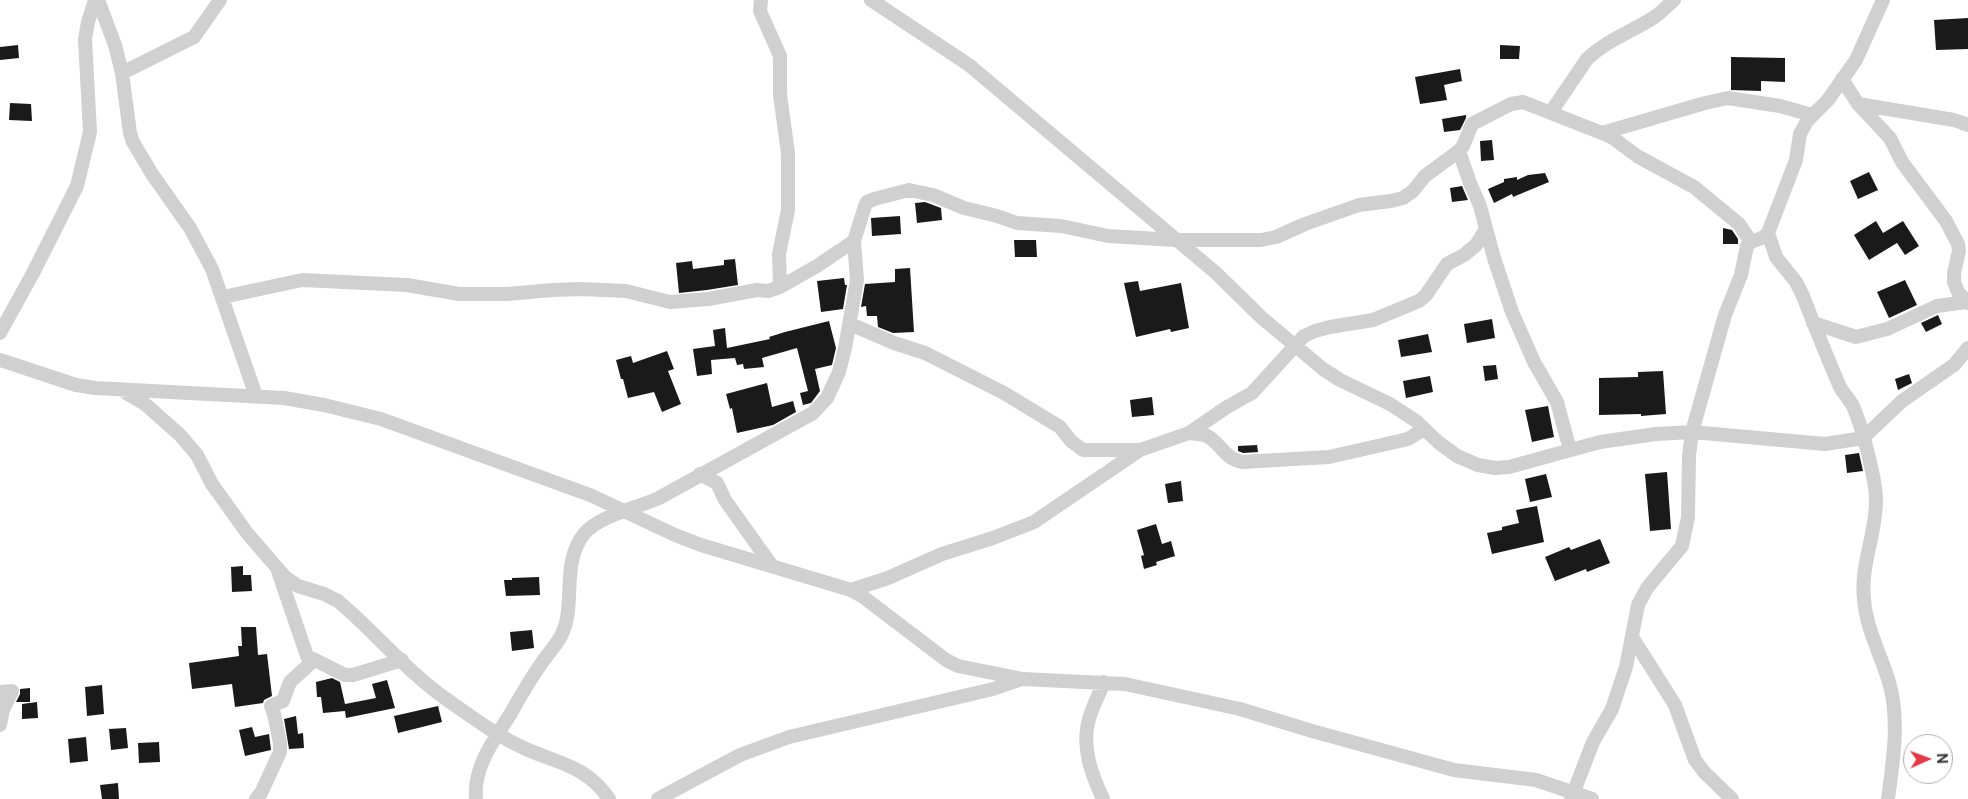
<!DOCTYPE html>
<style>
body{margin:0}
#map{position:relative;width:1968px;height:799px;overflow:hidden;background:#fff;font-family:"Public Sans",sans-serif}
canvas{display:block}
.north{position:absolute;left:1903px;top:734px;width:50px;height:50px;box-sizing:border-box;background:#fff;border:1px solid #adadad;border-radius:50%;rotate:88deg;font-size:14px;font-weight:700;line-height:20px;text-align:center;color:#333}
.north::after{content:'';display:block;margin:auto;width:18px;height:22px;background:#e63946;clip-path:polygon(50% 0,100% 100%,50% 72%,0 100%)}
</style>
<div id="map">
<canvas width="1968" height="799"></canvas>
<div class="north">N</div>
</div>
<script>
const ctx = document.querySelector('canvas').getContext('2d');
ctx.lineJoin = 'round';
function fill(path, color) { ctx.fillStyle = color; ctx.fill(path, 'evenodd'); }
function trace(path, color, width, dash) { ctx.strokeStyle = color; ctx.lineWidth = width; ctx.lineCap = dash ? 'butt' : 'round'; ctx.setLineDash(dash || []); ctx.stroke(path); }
fill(new Path2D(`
 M1968,18V49L1936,50L1934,20Z
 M18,45L19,58L0,60V47Z
 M1500,45L1520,46L1519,59H1500Z
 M1731,57L1785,58V82L1761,81V91L1731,90Z
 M1460,69L1462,81L1444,85L1447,100L1420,104L1415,77Z
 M10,103L31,104L32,121L9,120Z
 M1466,115V118L1460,130L1444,132L1442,119Z
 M1492,140L1494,160L1481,161L1480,141Z
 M1869,172L1878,190L1858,199L1850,181Z
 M1545,173L1549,182L1513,197L1512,194L1494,203L1488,189L1504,182V179L1517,177V180L1528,175Z
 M1462,186L1468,200L1452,202L1450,188Z
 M925,202L941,208L942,220L917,223L915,203Z
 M900,216L901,234L872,236L871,218Z
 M1876,221L1883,233L1903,221L1919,246L1905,255L1897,243L1869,260L1854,235Z
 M1723,228L1732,230L1738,239V244H1723Z
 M1014,240H1036L1037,257H1015Z
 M735,259L738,285L707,290L679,293L676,263L692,261L693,269L724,265V260Z
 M910,268L914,332L893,333L878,327L877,316H867L866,306L861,307L865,284L895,282V269Z
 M844,278L845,285H847L843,309L821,312L817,281Z
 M1905,280L1917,305L1889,318L1877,292Z
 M1138,281L1140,291L1181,283L1189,328L1171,332L1170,329L1136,337L1124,283Z
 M1938,315L1942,324L1926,332L1921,323Z
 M1492,319L1495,338L1467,343L1464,324Z
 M829,321L836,348L832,365L815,369L820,391L811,403L803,405L800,393L808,391L797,348L762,358L764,367L744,369L743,364L737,365L735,358L711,360L712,374L697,376L693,349L715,346L713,330L725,328L727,348L770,339L769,337L785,332Z
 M1428,334L1432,352L1401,357L1398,340Z
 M667,351L674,369L668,371L681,404L662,412L654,392L628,398L623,379H621L616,360L631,356L633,363Z
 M1496,365L1498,379L1485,381L1483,366Z
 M1663,371L1666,414L1641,416V414L1599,415V378L1638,377V372Z
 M1909,374L1912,383L1898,390L1895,379Z
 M1430,376L1433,392L1406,398L1403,381Z
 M767,383L772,407L793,401L796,412L773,425L737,433L732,408L730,409L726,394Z
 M1152,397L1154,415L1132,417L1130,400Z
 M1548,406L1554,437L1532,442L1525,410Z
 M1257,445L1258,452L1243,453L1238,451V446Z
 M1859,453L1863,471L1847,473L1845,455Z
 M1667,472L1671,529L1650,531L1645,474Z
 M1546,474L1552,497L1530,502L1525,479Z
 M1181,481L1183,501L1168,503L1165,484Z
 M1537,506L1544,542L1492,554L1487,533L1502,530V527L1519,523L1516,510Z
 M1156,524L1162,544L1171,541L1175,556L1156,562L1157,565L1144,569L1141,556L1144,555L1137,530Z
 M1600,539L1610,563L1587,572L1586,569L1555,581L1545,557L1569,547L1571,550Z
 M243,566V575H251L252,591L232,592L231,567Z
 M539,577L540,595L506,596L504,580H512V578Z
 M241,627H256L258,655L267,654L272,696L264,700L263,703L235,707L232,684L192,689L189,663L239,656L238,646H242Z
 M532,630L534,648L512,651L510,632Z
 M332,678L340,682L345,704L376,698L372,684L387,680L395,708L346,718L345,711L323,713L321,697H317L316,682Z
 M102,685L104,714L87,716L85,687Z
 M30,688V702H16L20,694V689Z
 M37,702L38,718L22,719V704Z
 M438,706L442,722L398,733L394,716Z
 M296,716L298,734L303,733L304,748L289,749L284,719Z
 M252,727L255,737L269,734L271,750L245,756L239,730Z
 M126,728L128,748L111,750L109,729Z
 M86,737L88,761L70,763L68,739Z
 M159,742L160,762L139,763L138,743Z
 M118,783L119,799H102L100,785Z`), '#1a1a1a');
trace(new Path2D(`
 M98,0L115,45L122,73L130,133L133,142L152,174L190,228L212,269L256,396
 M761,0L760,11L780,56V95L788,153V210L779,254L780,287
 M871,0L969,65L1216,273L1262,318L1323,369L1340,380L1390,404L1416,421L1438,442L1457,456L1478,465L1495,468L1509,467L1600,442L1656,434L1692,432L1825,444L1863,438L1902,401L1954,365L1968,348
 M122,73L194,37L220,0
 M1842,79L1858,104L1954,120L1968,125
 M1858,104L1890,138L1902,162L1946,221L1958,244L1959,251L1954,273V282L1958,292L1968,303
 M1551,112L1587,59C1607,40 1631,32 1653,18C1661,13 1667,6 1674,0
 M1602,133L1705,103L1728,98L1780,106L1812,115
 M1459,151L1470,183L1480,206L1494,258L1512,312L1534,362L1557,402L1570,450
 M1768,233L1776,257L1796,282L1803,296C1815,327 1827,357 1840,387C1844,394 1849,399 1853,406C1862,427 1875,476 1876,498C1877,532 1860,565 1864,599C1866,628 1881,655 1889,682C1900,719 1893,761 1888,799
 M223,297L302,280L407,285L459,294H507L553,290L580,289L626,291L670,302L708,299L757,290L768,291L780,287L817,266L854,241
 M1813,323L1856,337L1887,329L1937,306L1966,302
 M850,324L894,343L925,353L1004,393L1060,427L1071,441L1083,450H1140
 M0,333L33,273L77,186L90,132L85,39L88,22L95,0
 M0,360L76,385L95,388L284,398L324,405L381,419L590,495L675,535L701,545L851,590L862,596L946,660L958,666L1023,679L1125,684L1240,709L1312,731L1454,770L1536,780L1592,799
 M126,393L145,404L180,435L197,455L212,484L247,533L285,577L298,586L324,594L338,601C376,633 408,673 449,701C473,718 499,737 526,749C560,764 587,766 609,799
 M1189,433C1194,434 1200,434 1205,435C1220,441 1223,458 1242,462L1329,457L1408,439L1424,429
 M700,474L717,483L725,500L772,566
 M278,571L307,656L345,675H353L402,660
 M851,590L888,578L942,554L993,538L1034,522L1140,450L1189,433L1227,407L1252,393L1304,336L1315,331L1330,327L1373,320L1419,301L1426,295L1447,264L1464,255L1476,245L1486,229
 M1632,637L1675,705L1695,760L1705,773L1732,799
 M0,692L12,691L3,710L0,725
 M256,799L261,793L280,752V743L274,714L271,706L283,701L290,682L314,660
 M476,799C473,766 495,739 511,713C521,695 531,678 543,661C549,653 556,645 561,636C577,605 560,564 584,534C600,515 637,508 659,498L813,413L827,398L839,372L845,348L857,280L854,241L865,206L867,202L874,199L909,190L933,195L964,208L997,216L1017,223L1061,226L1108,236L1176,240H1261L1276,237L1305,224L1359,205L1391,201L1403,198L1413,191L1425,176L1459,151L1463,146L1472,124L1511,104L1523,102L1602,133L1613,138L1637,156L1694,187L1739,224L1751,242
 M658,799L740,755L789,737L993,689L1022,679
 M1103,799C1092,775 1082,750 1088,723C1091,709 1099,695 1104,682
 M1571,799L1593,742L1612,709L1626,667L1638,605L1647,588L1682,546L1688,517L1689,456L1692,432L1725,315L1741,275L1747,246L1751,242L1764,237L1768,233L1796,160L1800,134L1807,121L1828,100L1856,60L1883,0`), '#d0d0d0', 14);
</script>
